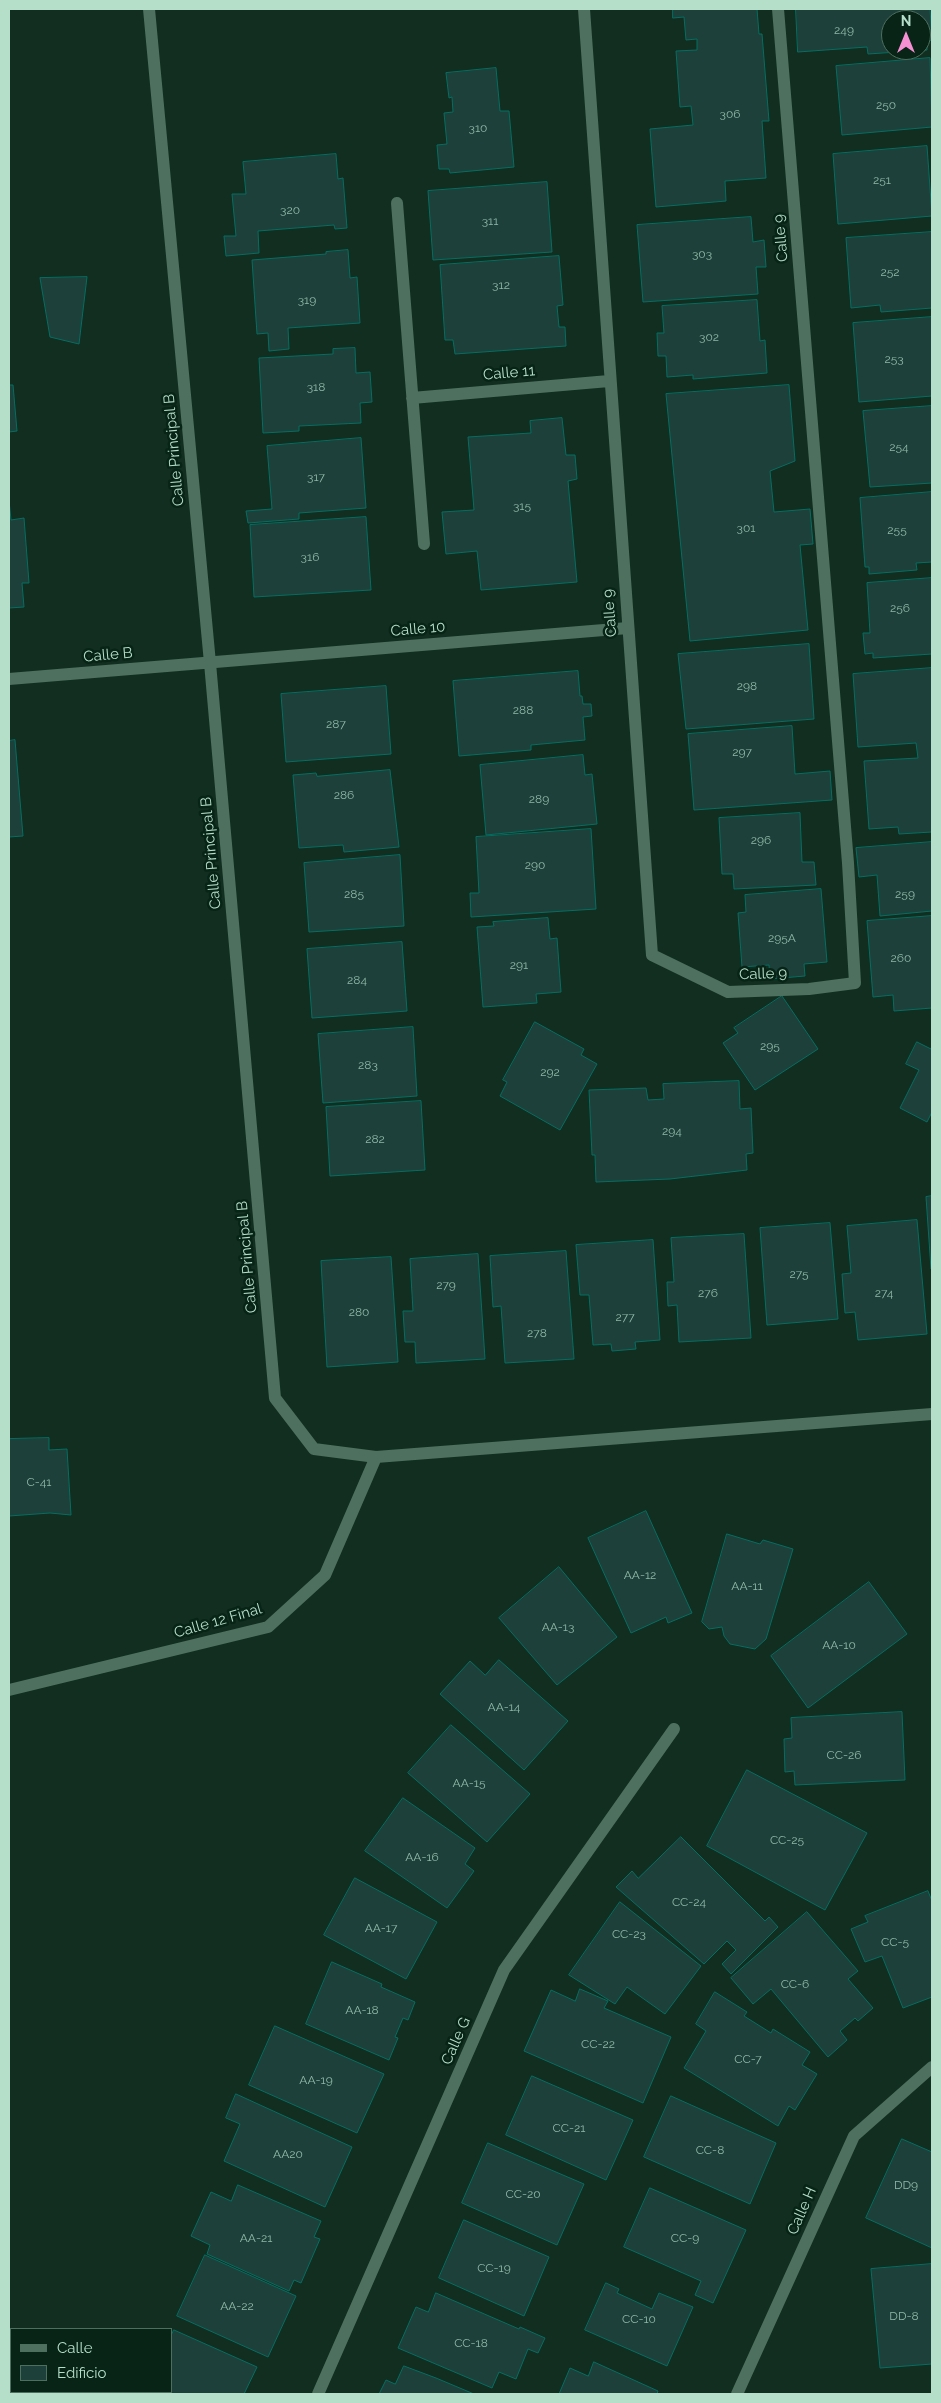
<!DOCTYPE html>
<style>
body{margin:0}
#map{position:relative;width:941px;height:2403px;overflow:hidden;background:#112e20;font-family:Raleway,sans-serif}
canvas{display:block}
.frame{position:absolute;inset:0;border:10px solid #b5dfc8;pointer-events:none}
.legend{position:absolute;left:10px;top:2328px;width:162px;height:65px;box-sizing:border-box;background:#072417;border:1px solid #4d6f5e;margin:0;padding:6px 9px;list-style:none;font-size:15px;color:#b5dfc8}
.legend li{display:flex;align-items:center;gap:10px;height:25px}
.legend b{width:25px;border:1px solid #4d6f5e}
.north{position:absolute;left:881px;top:10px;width:50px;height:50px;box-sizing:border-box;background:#072417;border:1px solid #4d6f5e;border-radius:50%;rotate:0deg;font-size:14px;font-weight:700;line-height:20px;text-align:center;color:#b5dfc8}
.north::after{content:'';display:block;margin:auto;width:18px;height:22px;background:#f591d2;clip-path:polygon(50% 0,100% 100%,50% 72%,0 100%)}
</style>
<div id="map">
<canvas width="941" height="2403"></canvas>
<div class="frame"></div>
<ul class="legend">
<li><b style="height:6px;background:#4e705e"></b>Calle</li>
<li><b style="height:14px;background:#1d403a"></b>Edificio</li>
</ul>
<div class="north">N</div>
</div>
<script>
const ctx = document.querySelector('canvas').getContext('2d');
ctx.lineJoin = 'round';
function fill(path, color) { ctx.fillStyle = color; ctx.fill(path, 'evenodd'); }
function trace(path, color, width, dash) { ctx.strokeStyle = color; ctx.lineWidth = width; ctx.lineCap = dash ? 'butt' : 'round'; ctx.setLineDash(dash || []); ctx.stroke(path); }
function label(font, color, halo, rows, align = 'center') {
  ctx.font = font + ' Raleway,sans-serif'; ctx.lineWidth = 5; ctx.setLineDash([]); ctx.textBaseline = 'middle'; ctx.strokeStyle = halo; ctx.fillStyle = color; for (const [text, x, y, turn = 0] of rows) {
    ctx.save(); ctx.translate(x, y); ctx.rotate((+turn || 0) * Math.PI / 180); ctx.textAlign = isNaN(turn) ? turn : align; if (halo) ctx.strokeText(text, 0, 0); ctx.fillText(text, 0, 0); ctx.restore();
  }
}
const building = new Path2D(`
 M673,9H757L759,34H762L769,121H762L766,178L725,181L726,201L656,207L650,129L693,125L691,106L680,107L676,51L697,50V39L686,40L684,17L673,18Z
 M796,9H930L932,40L927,41V50L868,54L867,47L798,52ZM891,20H921V50H891Z
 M930,58L932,127L842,135L836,66Z
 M496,68L500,111H509L514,167L450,173L449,169H439L437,145L447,144L444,113L453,112L452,97L449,98L446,73Z
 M927,146L932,216L838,224L833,154Z
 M336,154L338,179L343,178L347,228L335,229L334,225L258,231L259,253L226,256L224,236H236L232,194H246L243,162Z
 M547,182L552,252L433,260L428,191Z
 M751,217L753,242L764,240L766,267H756L758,294L643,302L637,225Z
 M932,232V308L881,312L880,305L851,308L846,238Z
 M348,250L350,278L357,277L360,323L288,328L289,349L269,351L268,333L257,334L252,260L326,254V252Z
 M559,256L563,305L557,306L559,327H565L566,346L455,354L453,340H445L440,265Z
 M87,277L79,344L50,337L40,278Z
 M757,300L760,341L765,340L767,373L693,379V375L667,377L666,356H658L657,333H664L662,306Z
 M932,317V396L859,402L853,323Z
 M355,348L356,373L370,372L372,402L360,403L361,423L299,426V431L263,433L259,358L333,354V349Z
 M9,385H13L17,431L9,432Z
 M789,385L795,461L770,471L774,512L810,509L813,544L800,545L808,630L690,641L666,394Z
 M932,406V483L870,487L863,411Z
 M562,418L566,455H575L577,479L568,481L577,582L481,590L477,551L446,554L442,512L474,510L468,437L531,433L530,421Z
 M361,438L366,508L299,513V519L248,523L246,511L272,509L267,446Z
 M932,492V562L916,563L917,570L869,574V567H865L860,498Z
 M9,500L11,520L24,518L29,583H22L24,607L9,608Z
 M366,517L371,590L254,597L250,525Z
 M932,578V654L873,658V653L865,654L863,633H870L867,583Z
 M809,644L814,719L686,729L678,654Z
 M932,668V832L899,834L898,827L869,829L864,761L918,758L916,743L858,747L853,674Z
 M578,671L580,696H582L583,704H591L592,716L583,717L585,740L531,745V750L459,756L453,681Z
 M386,686L391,754L286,762L281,694Z
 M792,726L795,774L830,771L832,800L694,810L688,734Z
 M15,740L23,836L9,837V741Z
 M583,755L585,775L592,774L597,824L486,835L480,765Z
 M390,770L399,847L344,852L343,845L299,848L293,775L316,773L317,776Z
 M800,813L802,862H814L816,885L734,889L733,874H722L719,818Z
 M591,829L596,909L471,917L470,893H479L476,837Z
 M932,842V911L880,916L877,875L859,877L856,848Z
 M400,855L404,926L309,932L304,863Z
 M821,889L827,962L804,964L805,976L770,979L769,965L742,967L738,913L746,912L745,895Z
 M932,916V1008L894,1011L893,995L873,997L867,921Z
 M548,918L550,939L557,938L561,992L536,994L537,1003L483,1007L477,927L494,926L493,922Z
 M402,942L407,1011L312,1018L307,949Z
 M782,996L818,1049L755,1090L723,1043L738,1033L734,1028Z
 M535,1022L584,1049L581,1055L597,1064L560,1130L500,1096L507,1082L503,1080Z
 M413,1027L417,1096L323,1103L318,1034Z
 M917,1042L931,1049L932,1045V1112L927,1122L900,1108L919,1070L906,1064Z
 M739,1081L740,1109L751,1108L753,1153L746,1154L747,1170L670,1179L596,1182L595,1155H592L589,1090L646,1088L648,1100L664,1099L663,1084Z
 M421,1101L425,1170L330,1176L326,1107Z
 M932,1196V1269H931L926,1197Z
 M917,1220L927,1334L858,1340L855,1312L845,1313L842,1274L851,1273L847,1226Z
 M830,1223L838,1319L767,1325L760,1228Z
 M744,1234L751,1338L679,1342L677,1305L668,1306L667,1282H674L671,1238Z
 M653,1240L660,1340L635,1342L636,1349L612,1351L611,1344L593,1345L589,1295H580L576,1245Z
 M566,1251L574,1359L505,1363L501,1306L493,1307L490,1256Z
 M478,1254L485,1359L416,1363L415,1342H405L403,1311H413L410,1259Z
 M391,1257L398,1362L327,1367L321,1261Z
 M49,1438V1450L67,1449L71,1515L50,1513L9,1516V1439Z
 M646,1511L692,1613L668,1623L666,1617L631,1633L588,1538Z
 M727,1534L760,1544L763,1540L793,1549L766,1639L755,1649L730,1644L724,1636L722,1627L709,1629L702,1622Z
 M559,1567L617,1637L557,1685L499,1618Z
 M869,1582L907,1634L808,1708L771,1656Z
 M499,1660L568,1721L524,1770L440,1694L470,1661L485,1675Z
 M902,1712L905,1780L795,1785L794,1771L785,1772L784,1739L792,1738L791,1718Z
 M451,1725L530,1794L487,1842L408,1773Z
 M747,1770L867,1833L825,1910L707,1846Z
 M403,1798L475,1848L465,1864L474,1871L447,1908L365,1851Z
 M681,1837L765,1921L769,1917L778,1927L731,1974L722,1964L736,1950L727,1941L704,1964L616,1887L632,1871L638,1878Z
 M355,1878L437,1922L406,1979L324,1935Z
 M928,1891L932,1901V1997L903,2008L882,1956L865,1962L851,1929L868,1922L865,1916Z
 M620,1902L701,1966L665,2014L627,1987L615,2004L569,1975Z
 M807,1912L858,1971L848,1979L873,2008L858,2021L855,2018L840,2031L847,2040L828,2057L771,1989L753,2004L731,1978Z
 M332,1962L382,1984L381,1987L415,2002L408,2020L403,2018L395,2037L398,2038L389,2060L306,2024Z
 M580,1989L608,2001L604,2008L671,2037L643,2103L524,2051L551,1990L575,2001Z
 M715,1992L747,2012L744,2016L771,2033L773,2029L810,2052L802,2065L817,2074L795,2110L789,2106L778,2126L684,2068L706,2031L696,2024Z
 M275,2026L384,2074L357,2133L249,2085Z
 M532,2076L633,2120L606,2180L506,2135Z
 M236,2094L352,2147L325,2207L224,2161L240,2124L226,2118Z
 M671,2096L776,2143L750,2204L644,2157Z
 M902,2139L932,2152V2248L866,2218Z
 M488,2143L584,2184L557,2245L462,2203Z
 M238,2185L321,2221L314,2237L320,2239L301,2283L294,2280L289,2291L207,2254L210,2245L191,2236L211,2192L231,2201Z
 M650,2188L746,2230L713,2303L695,2295L701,2281L624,2247Z
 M464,2220L549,2257L524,2316L439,2278Z
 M205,2255L296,2296L268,2357L177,2316Z
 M932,2264V2364L880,2368L871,2269Z
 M606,2283L619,2289L617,2293L652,2309L659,2293L693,2307L667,2366L585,2330Z
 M436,2293L519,2329L520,2327L545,2338L538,2353L528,2349L516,2379L499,2372L492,2388L398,2348L416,2307L428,2312Z
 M174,2330L257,2367L244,2394H161L155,2392H171V2336Z
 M594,2362L658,2391L657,2394H559L570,2368L588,2376Z
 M404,2366L436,2378L474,2394H379L386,2380L395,2384Z`);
fill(building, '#1d403a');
trace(building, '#056e62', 1);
trace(new Path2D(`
 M149,9L210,663L275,1398L314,1449L376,1457L932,1414
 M584,9L652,955L728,992L809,989L855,983L848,863L778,9
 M397,203L424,544
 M412,398L609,381
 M9,679L628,628
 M9,1690L268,1627L325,1575L376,1457
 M318,2394L504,1970L674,1729
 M737,2394L854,2136L932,2067`), '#4e705e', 12);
label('12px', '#8fb7a4', null, [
 ["249",844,30],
 ["250",886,105],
 ["306",730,114],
 ["310",478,128],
 ["251",882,180],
 ["320",290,210],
 ["311",490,221],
 ["303",702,254],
 ["252",890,272],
 ["312",501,285],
 ["319",307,300],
 ["302",709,337],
 ["253",894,359],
 ["318",316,387],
 ["254",899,447],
 ["317",316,477],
 ["315",522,506],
 ["301",746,528],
 ["255",897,530],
 ["316",310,557],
 ["256",900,608],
 ["298",747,686],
 ["288",523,710],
 ["287",336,724],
 ["297",742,752],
 ["286",344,795],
 ["289",539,799],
 ["296",761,840],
 ["290",535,865],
 ["285",354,894],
 ["259",905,894],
 ["295A",782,938],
 ["260",901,958],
 ["291",519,965],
 ["284",357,980],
 ["295",770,1046],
 ["283",368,1065],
 ["292",550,1072],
 ["294",672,1131],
 ["282",375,1139],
 ["275",799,1274],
 ["279",446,1285],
 ["276",708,1293],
 ["274",884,1293],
 ["280",359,1312],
 ["277",625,1317],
 ["278",537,1333],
 ["C-41",39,1482],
 ["AA-12",640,1575],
 ["AA-11",747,1586],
 ["AA-13",558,1627],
 ["AA-10",839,1645],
 ["AA-14",504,1707],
 ["CC-26",844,1755],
 ["AA-15",469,1783],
 ["CC-25",787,1840],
 ["AA-16",422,1857],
 ["CC-24",689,1902],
 ["AA-17",381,1928],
 ["CC-23",629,1934],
 ["CC-5",895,1942],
 ["CC-6",795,1984],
 ["AA-18",362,2010],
 ["CC-22",598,2044],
 ["CC-7",748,2059],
 ["AA-19",316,2080],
 ["CC-21",569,2128],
 ["CC-8",710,2150],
 ["AA20",288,2154],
 ["DD9",906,2185],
 ["CC-20",523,2194],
 ["AA-21",256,2238],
 ["CC-9",685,2238],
 ["CC-19",494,2268],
 ["AA-22",237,2306],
 ["DD-8",904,2316],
 ["CC-10",639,2319],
 ["CC-18",471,2343]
]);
label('15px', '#b5dfc8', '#072417', [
 ["Calle 9",781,238,-95],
 ["Calle 11",509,373,-5],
 ["Calle Principal B",174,450,-95],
 ["Calle 9",610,613,-94],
 ["Calle 10",418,629,-5],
 ["Calle B",108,655,-5],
 ["Calle Principal B",211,853,-95],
 ["Calle 9",763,974,-2],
 ["Calle Principal B",247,1257,-95],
 ["Calle 12 Final",218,1621,-16],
 ["Calle G",456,2041,-66],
 ["Calle H",802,2211,-66]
]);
</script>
